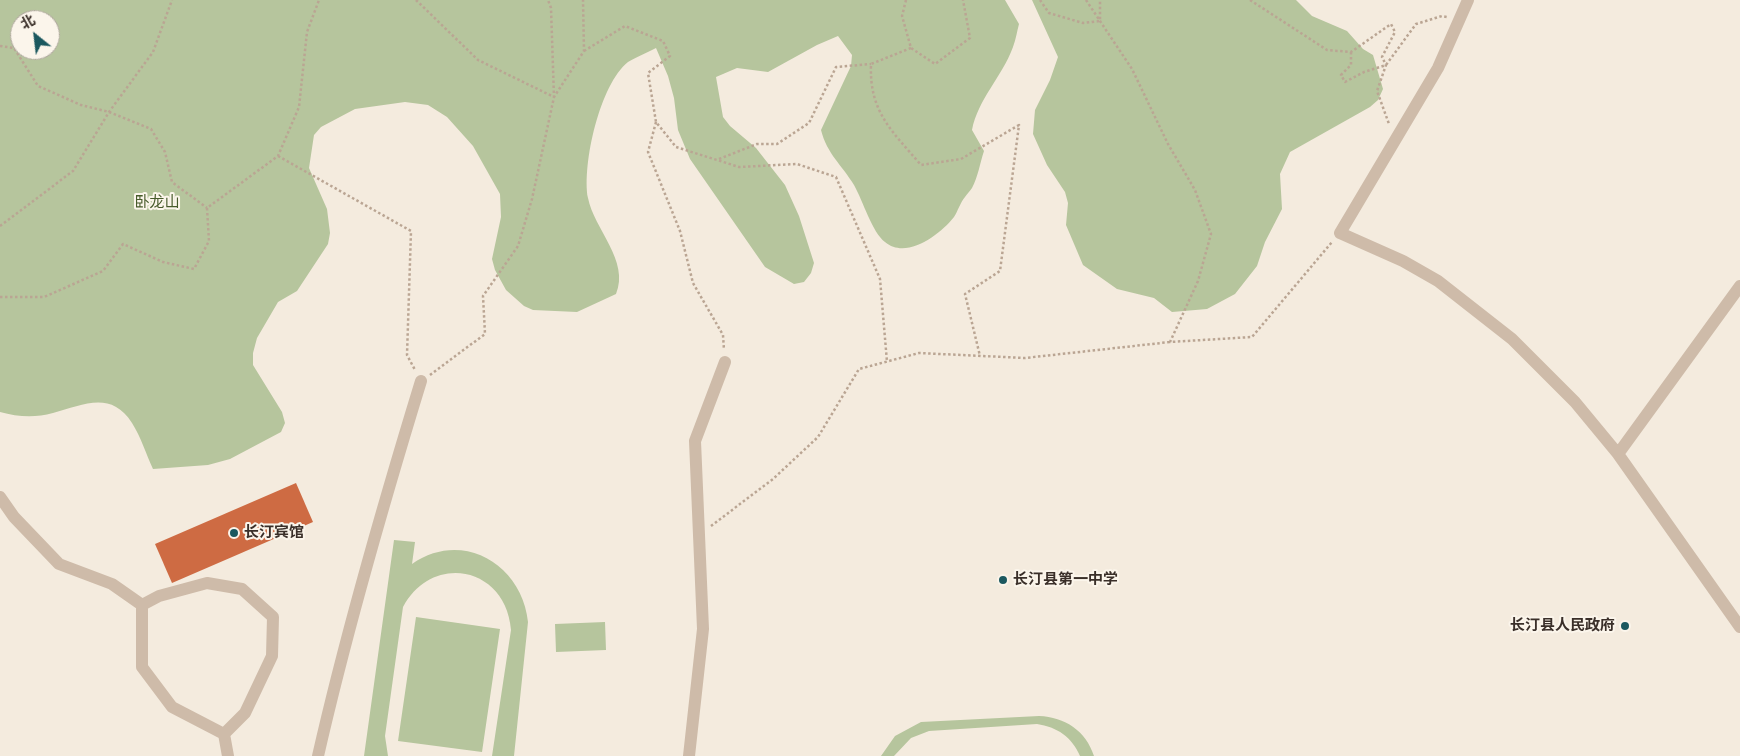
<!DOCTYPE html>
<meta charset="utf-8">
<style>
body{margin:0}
#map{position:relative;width:1740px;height:756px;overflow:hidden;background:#f4ebde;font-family:"Fira Sans","Noto Sans SC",sans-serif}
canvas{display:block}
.north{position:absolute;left:10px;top:10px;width:50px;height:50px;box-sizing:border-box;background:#fbf5eb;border:1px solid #aea69d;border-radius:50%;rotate:331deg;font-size:14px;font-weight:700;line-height:20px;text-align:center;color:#3a2f29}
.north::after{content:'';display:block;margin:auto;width:18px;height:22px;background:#1b585f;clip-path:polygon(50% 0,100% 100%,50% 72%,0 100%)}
</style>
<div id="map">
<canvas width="1740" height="756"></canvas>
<div class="north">北</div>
</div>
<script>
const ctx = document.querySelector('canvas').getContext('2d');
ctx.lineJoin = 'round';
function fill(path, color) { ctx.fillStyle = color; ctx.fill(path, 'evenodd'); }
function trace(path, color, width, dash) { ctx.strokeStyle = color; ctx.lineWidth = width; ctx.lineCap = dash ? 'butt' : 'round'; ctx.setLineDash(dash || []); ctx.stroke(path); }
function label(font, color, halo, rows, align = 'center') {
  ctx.font = font + ' "Fira Sans","Noto Sans SC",sans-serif'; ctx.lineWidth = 4; ctx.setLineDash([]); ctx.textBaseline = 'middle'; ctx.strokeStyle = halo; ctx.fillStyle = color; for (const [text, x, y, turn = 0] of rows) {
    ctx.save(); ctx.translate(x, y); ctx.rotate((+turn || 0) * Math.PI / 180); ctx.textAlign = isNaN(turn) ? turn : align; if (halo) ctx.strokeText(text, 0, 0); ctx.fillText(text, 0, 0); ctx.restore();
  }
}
fill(new Path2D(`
 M0,0H1005L1019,24C1017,31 1016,39 1013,47C1002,77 978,99 972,130L984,151C980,163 978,177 972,188C970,191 967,194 965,197C960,203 958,211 954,217C940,235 906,260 885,242C872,232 863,201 854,185C842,165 827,154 821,130L851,66L852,55L838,36L817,45L768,72L737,68L716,77L723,117L730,126L756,148L785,185L799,216L814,263L811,273L804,282L794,284L765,267L690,159L678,130L674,98L668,76L656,48C647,53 636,57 628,62C600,84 582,164 588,198C594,229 630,261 616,294L577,312L533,310L524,306L506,290L495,270L492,259L501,217L500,194L473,146L447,117L428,105L405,102L355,109L321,127L314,135L309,168L327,209L330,233L328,244L297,291L278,302L257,338L253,353V365L282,412L285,423L281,432L230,459L208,465L153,469C146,454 141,437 132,423C111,390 83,405 53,413C35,418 18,417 0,412ZM20,20H50V50H20Z
 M1032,0H1296L1312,16L1347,31L1363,49L1373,55L1383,89L1378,100L1370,107L1290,152L1280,174L1282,209L1265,242L1257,266L1235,294L1207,309L1172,312L1154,298L1117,289L1083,265L1066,225L1068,203L1065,192L1047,165L1033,134L1035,110L1050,80L1058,57Z
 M394,540L415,542L412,564C462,529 522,564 528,622L514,756H492L511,630C506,567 433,552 403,607L385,736L388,756H364Z
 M416,617L500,629L482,752L398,741Z
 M605,622L606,650L556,652L555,624Z
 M1039,716C1065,717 1086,731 1094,756H1080C1072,737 1057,727 1037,724L929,731L911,738L894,756H881L895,736L921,722Z`), '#b6c59d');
fill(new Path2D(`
 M296,483L313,522L172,583L155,544Z`), '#ce6b43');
trace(new Path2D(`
 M416,0L478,60L554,97L584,51L583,0
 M906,0L902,16L911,48L935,64L970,38L963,0
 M1040,0L1049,13L1083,23L1100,21V0
 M1086,0L1132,69L1168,144L1195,190L1211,234L1198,281L1170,342L1252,337L1332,242
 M1250,0L1327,50L1351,52L1391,24L1395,32L1382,57L1386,65L1377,91L1389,124
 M0,46L14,48L38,86L81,105L109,112L151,129L165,152L172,182L207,208
 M911,48L871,64C869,112 892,131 921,165L961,159L1019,125L1000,271L965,294L980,356
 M584,51L625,26L663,41L670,56L648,73L656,122L676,147L739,167L797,164L836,177L880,279L887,362
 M1351,52V65L1341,75L1345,82L1364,72L1386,65L1416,24L1442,16L1447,17
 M656,122L648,152L680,231L693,283L723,335L724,350
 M278,156L411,231L407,355L415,370
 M719,159L757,144H777L809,123L836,67L871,64
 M0,226L73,171L109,112L153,52L172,0
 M0,297H44L103,271L123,244L163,262L194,269L209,241L207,208L278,156L299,107L307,32L319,0
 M430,375L485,334L483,296L518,246L532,199L554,97L551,8L548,0
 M711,526L773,479L818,437L859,369L919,353L1025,358L1170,342`), '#baa593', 2.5, [2.5, 2.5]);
trace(new Path2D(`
 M1468,0L1438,68L1340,233L1403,261L1438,281L1512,339L1575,402L1618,454L1740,627
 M1618,454L1740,286
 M0,497L14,517L59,564L112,584L142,605
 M207,583L242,589L273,617L272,656L245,713L224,734L172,707L142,667V605L159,596Z
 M224,734L228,756
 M318,756C347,629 383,505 421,381
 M689,756L703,629L695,441L725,362`), '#cebba9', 12);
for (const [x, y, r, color] of [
 [234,533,5,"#1b585f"],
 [1003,580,5,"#1b585f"],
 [1625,626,5,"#1b585f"]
]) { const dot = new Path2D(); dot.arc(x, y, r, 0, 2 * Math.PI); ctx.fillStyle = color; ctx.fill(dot); trace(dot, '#fbf5eb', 2); }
label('15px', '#475b2b', '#fbf5eb', [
 ["卧龙山",157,203]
]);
label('bold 15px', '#3a2f29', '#fbf5eb', [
 ["长汀宾馆",244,533],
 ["长汀县第一中学",1013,580],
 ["长汀县人民政府",1615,626,"right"]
], 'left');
</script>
